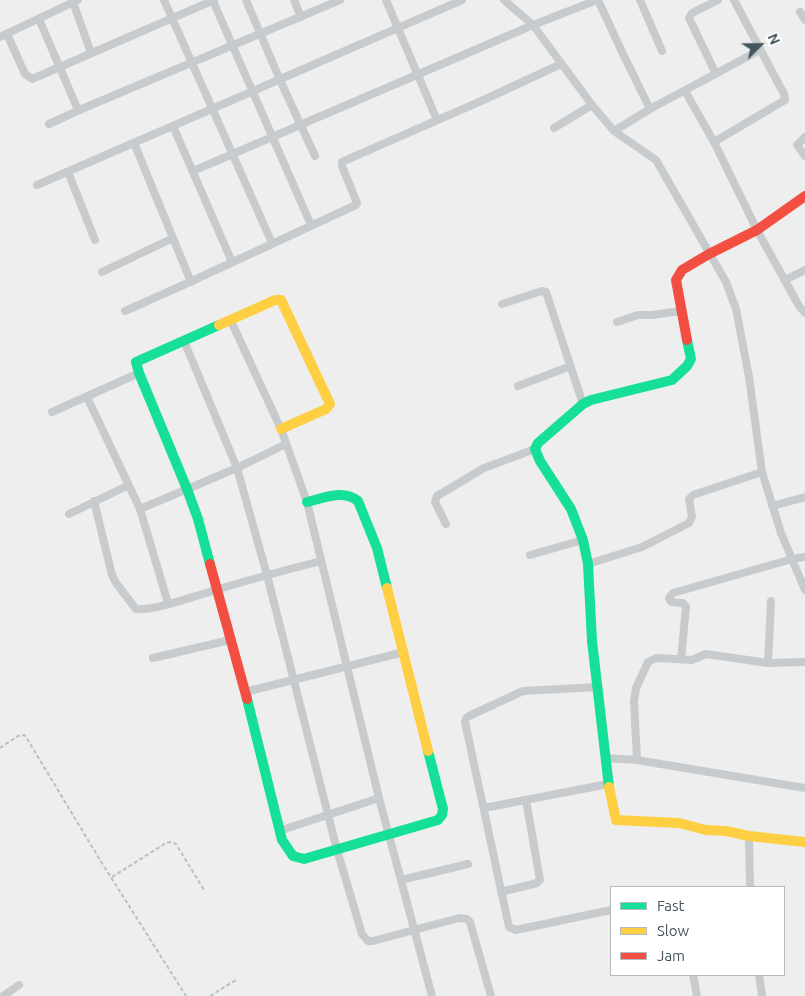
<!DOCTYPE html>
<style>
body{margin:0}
#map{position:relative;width:805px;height:996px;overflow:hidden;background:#efeeee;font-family:Ubuntu,sans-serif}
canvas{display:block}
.legend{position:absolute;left:610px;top:886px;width:175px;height:90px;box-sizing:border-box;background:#fff;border:1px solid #b4bbbe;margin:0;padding:6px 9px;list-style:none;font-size:15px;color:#43555d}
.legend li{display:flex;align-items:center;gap:10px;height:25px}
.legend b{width:25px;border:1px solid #b4bbbe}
.north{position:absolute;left:735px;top:20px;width:50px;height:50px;-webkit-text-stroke:4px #fff;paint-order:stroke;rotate:67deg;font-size:14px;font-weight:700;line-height:20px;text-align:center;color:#43555d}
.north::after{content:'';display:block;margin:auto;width:18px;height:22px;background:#43555d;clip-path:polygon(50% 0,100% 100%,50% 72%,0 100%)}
</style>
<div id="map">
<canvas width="805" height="996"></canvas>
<ul class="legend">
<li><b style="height:6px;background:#16e098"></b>Fast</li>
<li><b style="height:6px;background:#ffcf43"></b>Slow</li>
<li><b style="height:6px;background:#f24e42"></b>Jam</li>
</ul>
<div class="north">N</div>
</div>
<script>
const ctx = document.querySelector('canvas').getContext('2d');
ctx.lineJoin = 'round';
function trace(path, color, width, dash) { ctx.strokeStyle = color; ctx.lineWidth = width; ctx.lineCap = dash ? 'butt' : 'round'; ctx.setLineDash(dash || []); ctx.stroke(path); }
trace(new Path2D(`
 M0,748L18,736L24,735L26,737L100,860L186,996
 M112,877L166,843L171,842L176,844L204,890
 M210,996L236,980`), '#b4c4bd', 2, [4, 2.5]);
trace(new Path2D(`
 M164,0L272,243
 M246,0L280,80L315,156
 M294,0L301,17
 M386,0L437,120
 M504,0L533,25L592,105L614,131L656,160L726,282L736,309L749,377L762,472L781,533L805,590
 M598,0L623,54L650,109
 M640,0L662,51
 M213,1L311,225
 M73,2L91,53
 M800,12L805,20
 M39,19L78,110
 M7,34L25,74L32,79L214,0
 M0,37L78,0
 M716,74L689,18L692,13L718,0
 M685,91L714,142L757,230L799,306L805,313
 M49,124L84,108L340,0
 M173,126L232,262
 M554,128L592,105
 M614,131L650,109L760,50
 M805,137L797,145L805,156
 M714,142L785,100L784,94L734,0
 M134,143L191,282
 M193,171L533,25L597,0
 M68,172L95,240
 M37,185L462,0
 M102,272L173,238
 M785,280L805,270
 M502,304L542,291L546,292L583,404
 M125,311L179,287L356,205L357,203L342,166V162L344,161L488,98L561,64
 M231,321L281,429L307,502L379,798L432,996
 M617,322L638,315H652L681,311
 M184,341L237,468L267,575L337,850L362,934L368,941H373L459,918L467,919L470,922L491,996
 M518,386L571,366
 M87,397L140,509L168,603
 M52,412L139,373
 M94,501L112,575L116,583L136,609C154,611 188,598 206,593C244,581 282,571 321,561
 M772,506L805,497
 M140,509L237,468L286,444
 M69,514L127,486
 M446,524L435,502L437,496L484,468L535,449
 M530,555L583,540
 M588,564L642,547L689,523L692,517L689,499L693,495L762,472
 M153,658L230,640
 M681,659L686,607L683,603L671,602L669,598L673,593L792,559L805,557
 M768,663L771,601
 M598,687L523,691L469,716L466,718L465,722L509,927L516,930L611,910
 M245,692L404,652
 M605,758L637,760L805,788
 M637,760L634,701L636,688L648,662L656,658L692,660L706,654L768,663L805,662
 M484,808L608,784
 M279,831L379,798
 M749,836L750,887
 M401,880L468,864
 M501,892L537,883L540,880L526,800
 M693,975L697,996
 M759,975L762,996
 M3,996L19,985`), '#c7cbcd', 8);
trace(new Path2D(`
 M307,502C324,498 343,489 358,501L377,548L387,588
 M210,564L198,519L187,489L139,373L136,362L219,325
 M247,699L282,840L293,856L304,859L438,820L442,815L443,809L428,751
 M609,787L592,641L588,564L583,540L571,509L540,461L535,449L538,443L583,404L591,400L672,380L687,366L691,359L687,340`), '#16e098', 10);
trace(new Path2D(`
 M219,325L275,300H281L330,404L326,409L281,429
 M387,588L428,751
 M609,787L616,820L679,823L706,830L726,831L749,836L805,842`), '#ffcf43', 10);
trace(new Path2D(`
 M687,340L676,280L682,270L709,254L757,230L805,196
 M210,564L247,699`), '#f24e42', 10);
</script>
